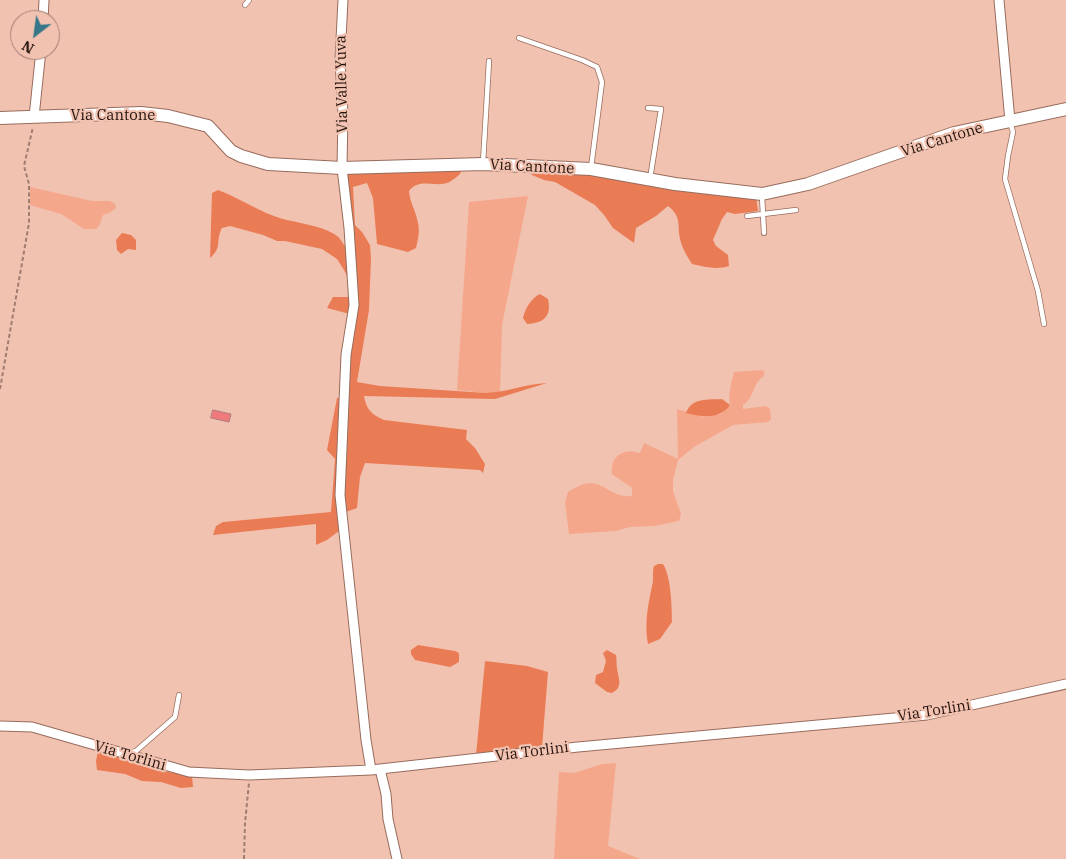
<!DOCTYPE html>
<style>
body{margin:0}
#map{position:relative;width:1066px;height:859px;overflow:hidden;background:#f2c2b1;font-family:"IBM Plex Serif",serif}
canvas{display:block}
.north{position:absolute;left:10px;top:10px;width:50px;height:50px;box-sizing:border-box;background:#f2c2b1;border:1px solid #a07c70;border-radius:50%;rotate:210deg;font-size:14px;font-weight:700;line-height:20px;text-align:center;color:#25140e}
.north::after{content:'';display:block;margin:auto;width:18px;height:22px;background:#36778a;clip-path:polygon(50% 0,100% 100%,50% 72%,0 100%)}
</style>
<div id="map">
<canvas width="1066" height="859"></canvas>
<div class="north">N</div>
</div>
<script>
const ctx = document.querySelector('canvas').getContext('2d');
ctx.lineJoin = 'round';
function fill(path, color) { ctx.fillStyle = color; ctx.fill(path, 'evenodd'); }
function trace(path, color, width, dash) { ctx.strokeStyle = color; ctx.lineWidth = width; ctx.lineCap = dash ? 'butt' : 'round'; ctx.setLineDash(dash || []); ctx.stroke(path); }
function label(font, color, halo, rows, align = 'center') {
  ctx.font = font + ' "IBM Plex Serif",serif'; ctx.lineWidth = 4.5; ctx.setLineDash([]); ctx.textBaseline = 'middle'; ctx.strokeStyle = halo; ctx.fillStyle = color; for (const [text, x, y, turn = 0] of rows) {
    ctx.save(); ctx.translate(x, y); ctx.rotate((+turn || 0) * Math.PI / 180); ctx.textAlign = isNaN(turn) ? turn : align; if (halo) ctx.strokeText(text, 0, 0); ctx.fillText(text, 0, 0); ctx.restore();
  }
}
fill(new Path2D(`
 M30,187L92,201H110L115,204L116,208L111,212L103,215L99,226L96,229H84L61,214L30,205Z
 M528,196L502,325L500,393H486L457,390L469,202Z
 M761,370L764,371V376C752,383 755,398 743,405V409L766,406L770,409L771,419L768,422L733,425L694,447L678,460L673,480V491L681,514L679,521L654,526L630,527L615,531L569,534L565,502L568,492C602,469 605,499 632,496V488L612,474C610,455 624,448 640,453L644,443L678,459L677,409L704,417L721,414L730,405C728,395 731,383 734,372Z
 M616,763L608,846L640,859H554L559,772L574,773L602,764Z`), '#f5a78b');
fill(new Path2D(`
 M463,166C461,173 460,175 454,179C450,181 451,182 447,183C433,187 419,178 409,191C410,203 416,211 418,223C420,231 418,240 416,248L408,252L377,244L373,198L367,183L353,187L355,225L362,232L370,245L371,259L369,310L357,382L380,386L486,393C507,392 526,384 547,383L495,399L364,396C366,409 372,415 384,420L467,430L466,439L475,448L485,464L483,473L480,470L365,463L360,477L357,508L346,512L347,525L327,540L316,545V524L213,535L216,526L223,522L331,512L335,459L327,450L337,398H349V356L355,317L346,313L327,308L333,297H348L350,290L349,280L344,270L337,259L322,249L285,241H277L263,235L230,226L222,228C215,241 223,247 210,258L212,193L218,190C237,197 255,209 274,216C292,223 321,224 337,236C340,238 342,242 344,245H352L346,173Z
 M528,169L593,174L756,195L758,211L735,214L727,212L722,219L713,240L716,246L728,255L729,266C716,270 706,267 692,264C687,256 682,248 680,239C677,224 682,217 668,206L656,216L636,228L634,243L613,228L604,215L595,205L555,182L544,180L532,175Z
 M122,233L131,235L136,240V250L128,249L121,254L117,250L116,240Z
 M540,294L548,299C552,317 543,323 527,324L523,318C525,309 531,298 540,294Z
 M722,399L730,405C720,420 701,417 686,413C692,397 708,400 722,399Z
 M658,564H663C671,576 672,607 672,622L660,639L648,644C644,624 648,605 652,586C654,579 652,573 654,566Z
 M418,645L455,651L459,653V662L450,667L415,660L411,654V650Z
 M607,650L616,655C617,660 616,663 617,668C618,678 624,687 612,693L607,692L595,683L596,675L603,672L606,661L603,653Z
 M485,661L527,666L548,672L542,748L476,755Z
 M98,751L168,772L192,776L193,787L181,788L161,782L142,781L125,774L97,770L96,761Z`), '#ea7c55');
const building = new Path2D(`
 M213,410L231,414L229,422L211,418Z`);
fill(building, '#f0797c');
trace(building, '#ae7d7d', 1);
const service = new Path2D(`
 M245,5L249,0
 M519,38L582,60L597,67L602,82L591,168
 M648,108L661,109L650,179
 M1010,122L1013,132L1008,156L1005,179L1038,291L1044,324
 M483,163L489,61
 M762,196L764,233
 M747,216L796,210
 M130,753L136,751L175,717L179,695`);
const minor = new Path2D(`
 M343,0L340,59L343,115L342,168L349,228L354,305L346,355L340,495L366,740L371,770
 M999,0L1010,121
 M43,20L44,0
 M34,117L41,50
 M0,726L32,727L189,772L249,775L371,770L578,747L927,715L1066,684
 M380,769L386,794L388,819L397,859`);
const secondary = new Path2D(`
 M0,118L141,113L168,116L208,126L231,151L241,156L268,164L342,168L483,164L591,169L675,184L762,194L808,184L954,133L1066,109`);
trace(service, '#976c5d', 6);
trace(minor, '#976c5d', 11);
trace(secondary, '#976c5d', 14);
trace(new Path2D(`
 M0,389L29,223V184L24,166L33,127
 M244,859L245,823L249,783`), '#a07d70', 2, [4, 2.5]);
trace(service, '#fff', 4.5);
trace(minor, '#fff', 9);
trace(secondary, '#fff', 12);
label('15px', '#25140e', '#f2c2b1', [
 ["Via Valle Yuva",342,84,-91],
 ["Via Cantone",113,116],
 ["Via Cantone",942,140,-17],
 ["Via Cantone",532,167,3],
 ["Via Torlini",934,711,-9],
 ["Via Torlini",532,752,-7],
 ["Via Torlini",130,756,16]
]);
</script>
